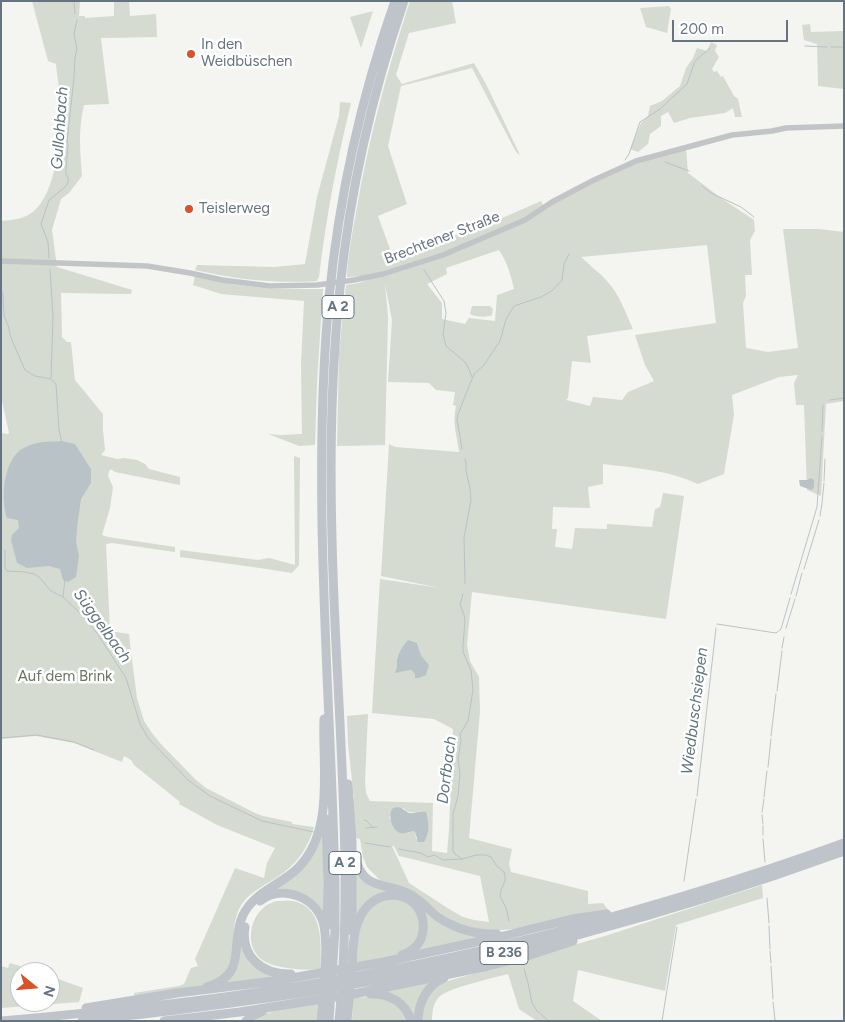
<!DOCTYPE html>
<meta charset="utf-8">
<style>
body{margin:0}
#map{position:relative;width:845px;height:1022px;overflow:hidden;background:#f4f4f0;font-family:Figtree,sans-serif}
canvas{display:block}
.frame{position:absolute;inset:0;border:2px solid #647480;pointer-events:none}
.north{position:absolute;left:10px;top:962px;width:50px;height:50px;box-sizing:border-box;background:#fff;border:1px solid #c1c7cc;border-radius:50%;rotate:107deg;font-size:14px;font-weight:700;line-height:20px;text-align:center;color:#647480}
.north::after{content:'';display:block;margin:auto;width:18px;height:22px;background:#da512a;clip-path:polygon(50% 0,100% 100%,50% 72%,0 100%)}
.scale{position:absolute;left:672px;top:20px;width:116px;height:22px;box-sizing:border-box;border:2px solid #647480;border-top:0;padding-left:6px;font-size:15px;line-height:18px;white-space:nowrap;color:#647480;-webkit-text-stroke:4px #fff;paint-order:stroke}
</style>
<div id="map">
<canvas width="845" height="1022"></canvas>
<div class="frame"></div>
<div class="north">N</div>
<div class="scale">200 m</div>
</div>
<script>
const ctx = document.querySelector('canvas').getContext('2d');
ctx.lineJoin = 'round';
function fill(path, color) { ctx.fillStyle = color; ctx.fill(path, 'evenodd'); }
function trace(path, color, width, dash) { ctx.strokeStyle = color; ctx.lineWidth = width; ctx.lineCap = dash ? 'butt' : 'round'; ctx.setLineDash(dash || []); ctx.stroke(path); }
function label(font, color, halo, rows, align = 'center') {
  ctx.font = font + ' Figtree,sans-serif'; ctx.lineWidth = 5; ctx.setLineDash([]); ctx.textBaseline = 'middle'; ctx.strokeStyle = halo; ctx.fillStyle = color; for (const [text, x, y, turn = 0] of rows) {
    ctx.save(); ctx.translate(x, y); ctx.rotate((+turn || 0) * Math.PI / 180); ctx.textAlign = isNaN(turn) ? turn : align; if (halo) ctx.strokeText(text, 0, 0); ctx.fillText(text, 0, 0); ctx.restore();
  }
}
fill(new Path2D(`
 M32,1H80L79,16H85V18L114,16V1H129L130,16L156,14L157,37L101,38L109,104L84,105C78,130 80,150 82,176L69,193L61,199L52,230L57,267L132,290L131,294L61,293L62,337L67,342H71L75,380L103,414V430L105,450L101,455L117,459L125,458L137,460L145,464L149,469L180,477V485L115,472L111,469L109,471L108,476L113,487L110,508L102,535L108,537L175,547V552L112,543L106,544L110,631L129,634L130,644L137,698L144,721L152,733L160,743L195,779L206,788L255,813L263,816L292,822V824L314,827C308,849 295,866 276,878C262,887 246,894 239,909C229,929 238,964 220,978C204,990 156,994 135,997L134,993L179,986L184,984L191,968L198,966L195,959L235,868L264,878L267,863L275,848L217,825L179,804L180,802L134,765L131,760L124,756L122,762L74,743L36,736L1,739V433L8,434L9,433L1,396V221C12,220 25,219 34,211C56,192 61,138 61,110C61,95 57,79 56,64L48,61Z
 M410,1H452L456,23L409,33L396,75L402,84L474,63L486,84L520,155L516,152L472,68L401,86L388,146L407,204L378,216L390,249L387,253L388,258H393L438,243L455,235L484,226L541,201L544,207L637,161L686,147L688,173L721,198L754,220L755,231L750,240L752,275H745L746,296L743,303L746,348L768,352L798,348L783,229H819L844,232V401L826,404L821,496L807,490L804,405H796L794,383L798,375L779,377L732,395L734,415L724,474L698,484C668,470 635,468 603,464V484L588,487L590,508L553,507L552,529H557L555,547L572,549L575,528L607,529V524L652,527L655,509L660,507L663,493L684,496L666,619L472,592L467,645L470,661L479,677L480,711L469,838L512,849L509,864L511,872L588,891V904L603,903L609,911L514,929L491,931L472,929L457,923L442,914L417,895L382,882L367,867L363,857L360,839L355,838L352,799H354L348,744L347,716L368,714L365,782L366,793L370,801L433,803L432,851L447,853L449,830L453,729L434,719L372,713L380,579L440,588L381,576L389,444L395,447L459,452C457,436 452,422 456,406L453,405L455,392L436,390L429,383L388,382L392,320L385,284L388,317L385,445L337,446L339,352L346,285L359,283L381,275L347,277C348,256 352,234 356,213C368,141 387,71 410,1ZM707,245L716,323L635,335L645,365L654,381L628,392L622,400L593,397L590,406L566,400L568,398L572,361L591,363L587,336L633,329C625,312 620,295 607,281C599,272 589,265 581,257ZM499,250C507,262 511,275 514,289L497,295L495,321L469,318L465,324L442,319V303L427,284L447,274L446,268ZM408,641L417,643L421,655L429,665L419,678H415V674L411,670L396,672C397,668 397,664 397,659C398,652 403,646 408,641ZM403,808C409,814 414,813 422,811C426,821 431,829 426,839H416L415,832L413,831L408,833L396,830L389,817ZM392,846H394L399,856L412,859L480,876L489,922L474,920L463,917L449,909L409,883Z
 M669,6L671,9L667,33L646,27L640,8Z
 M373,11L361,48L350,17Z
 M810,24L811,32L844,31V89L818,86L817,44L804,40L802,25Z
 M711,42L717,45L715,51L719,57L712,69L714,72L717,71L721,77L723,76L734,96L738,99L742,117H735L733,108L725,113L690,118L674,123L668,112L661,116V126L650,134L648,144L638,152L630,149L641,123L648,116L650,106L662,101L680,86L686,68L693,58L697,48L707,51Z
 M340,102L351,103C337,160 326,218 319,277L317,281C276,284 235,279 195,270L197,265L274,267L305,264L317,197L339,116Z
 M195,276L231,284L272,289H323L317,383L315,445L299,446L268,434L281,435L302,434L301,365L304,301L221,294L193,285Z
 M472,306H490L493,309L492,315C487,318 475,317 470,314Z
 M294,456L300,458L299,565L292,573L260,568L180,557V550L258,560L269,558L295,565Z
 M323,827L324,917C300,871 235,892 242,941C244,951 249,960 258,967C264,972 272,974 278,977L220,985C252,961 230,936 248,909C257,896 275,889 288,880C306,868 316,847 323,827Z
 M356,866L386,889L432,914L489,936L414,953L418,948L422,910L391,892L356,921Z
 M762,885L763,898L676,925L665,991L578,970L573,1001L602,1021H537L519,1009L508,974C494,978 446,988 438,998C433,1004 432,1013 432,1021H422C425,1002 426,995 441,983L605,936Z
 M389,898C395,899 403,900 407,903C418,910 423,927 417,938C415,942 409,949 404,952C394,958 369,961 356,963C357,947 359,914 374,904C379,901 384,900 389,898Z
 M277,901C284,901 291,900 297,902C325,911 320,947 321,969C305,971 274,969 261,959C244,945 250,916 267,905C270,903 274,902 277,901Z
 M10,963L40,972H20V1002H50V976L83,988L79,1002L1,1008V966L8,968Z
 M434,981L416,1021L412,1015L380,992Z
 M367,997L389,1000L401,1008L408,1021H352L353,998Z
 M320,1003L319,1021H251C272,1008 296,1007 320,1003Z`), '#d5dbd1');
fill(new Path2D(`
 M62,441L75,444L91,469V483L81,499L77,528L76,542L79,556L76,577L68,582L63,580L60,569L49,566L27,568L17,563L11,540L12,535L19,528L18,520L7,518C1,499 3,468 17,453C20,449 29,445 34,444C42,441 53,442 62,441Z
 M811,478L814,480V486L813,489L811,490L800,486L799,480H807Z
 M408,640L417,643L421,655L429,665L426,675L419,678H415V674L411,670L395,673C397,668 397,665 397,660C398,652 403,646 408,640Z
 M398,807C403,808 405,811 409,813C415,814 420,810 426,812C429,822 430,834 424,842H418L415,832L413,831C410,832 404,834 400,833C392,830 387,815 393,808Z`), '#b9c3c7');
trace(new Path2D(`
 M74,1L75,14
 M805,46L827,47
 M831,47H844
 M625,160L629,154L640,122L660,109L687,84L695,61L710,48
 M665,162L689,171
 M702,186L711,193L741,207L754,217
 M49,258L48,242L41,224L49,200L64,188L68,183V178L66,174V169L68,145L67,142L74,78L75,58L77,49L74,34L77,20
 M50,269L53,317L51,378
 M424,270L444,301L446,313L443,334L446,346L465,362L468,367L472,377
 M1,291L3,294L4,316L8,325L11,338L25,370L35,376L51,379L56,384L59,430L62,443
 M830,400L844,398
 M822,431L823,405
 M462,449L457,419L458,414L474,374L484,365L500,341L506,319L514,306L541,297L553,290L562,280L564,264L569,254
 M465,459L466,463V471L470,488L471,500L464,538L465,584
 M824,481L825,459
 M820,516L822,503L824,483
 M4,550L5,551V568L7,571L25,572L34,574L39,577L51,591L63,597
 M804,569L819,520
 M65,579L63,597L82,615L97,633L126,678L140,724L148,738L188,780L210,796L262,821L314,832
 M791,594L817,507L822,436
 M796,596L802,573
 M717,624L776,633L781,629L790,598
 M786,628L795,599
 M782,648L784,637
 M777,691L782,651
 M771,736L776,694
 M1,738L37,735L74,742L94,750
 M768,767L771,739
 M697,796L716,628
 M764,797L767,771
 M762,812L764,799
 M762,815L763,824
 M364,820L367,821L373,828
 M763,826V835
 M366,828L377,827
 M763,839L765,862
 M365,843L390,847
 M399,849L421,853L428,857L434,855L443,860L462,859L476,855H486L491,857L496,865L504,872L505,876V881L501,890L500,896L506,908L509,921
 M462,859L455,854L453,851V814L458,796L460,773L458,760L461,740L460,734L468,721L473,690L471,670L463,652V645L465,621L464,615L460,605L463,594
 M684,881L696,799
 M767,898L769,923
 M769,926L770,949
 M770,951L771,963
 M771,966L773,999
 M524,969L528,983L532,1003L537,1011L549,1021
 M773,1002L775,1020L777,1021
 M662,1021L677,927`), '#b9c3c7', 1);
trace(new Path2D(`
 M1,261L147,266L190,273L222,280L270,286L317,285L354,280L383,274L443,255L464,246L525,220L552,202L594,180L636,161L732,135L772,131L786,128L844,126`), '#c2c5c8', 5.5);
trace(new Path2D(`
 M348,784L352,843V931
 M326,819L328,884L327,926
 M355,855C362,893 387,881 411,895C421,901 429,910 438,917C456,929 476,935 497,934
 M260,901C280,885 312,895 322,919C326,928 325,939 326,949
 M245,927C240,957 263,975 291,974
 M352,971C353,955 352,937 358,922C373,880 427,891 423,930C422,943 413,951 402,955
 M325,976L326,944
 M207,987C249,974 229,944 243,915C254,892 281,885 298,868C335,831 322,767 324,719
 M370,994C388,993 406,1002 411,1021
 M86,1008L177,993L274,981L384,962L504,936L527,930L572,919L607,914
 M1,1021C88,1013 174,1005 260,992C356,978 451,959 545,935C593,923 640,909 687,895C740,879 792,862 844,843
 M82,1021C161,1012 241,1003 320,990C498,961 674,913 844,851
 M164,1021L240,1012L354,994L488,966L524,957L573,941
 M246,1021L252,1016L263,1011
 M321,1021L324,994
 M329,1021L335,930V886C331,691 311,493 329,298C339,197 361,97 395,1
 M339,1021C352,889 341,756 335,623C330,512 328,399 340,288C350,190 372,94 404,1
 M347,1021L350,989
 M418,1021C419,1001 426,986 444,978`), '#bec4c9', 9);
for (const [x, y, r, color] of [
 [191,54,5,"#da512a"],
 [189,209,5,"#da512a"]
]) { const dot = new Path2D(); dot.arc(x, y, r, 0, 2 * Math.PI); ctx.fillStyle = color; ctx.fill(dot); trace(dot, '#fff', 2); }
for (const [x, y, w] of [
 [338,307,32],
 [345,863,32],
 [504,953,48]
]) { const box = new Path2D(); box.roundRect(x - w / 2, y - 11.5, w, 23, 4); ctx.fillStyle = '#fff'; ctx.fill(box); trace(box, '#647480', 1); }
label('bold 14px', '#647480', null, [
 ["A 2",338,307],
 ["A 2",345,863],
 ["B 236",504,953]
]);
label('15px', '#647480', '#fff', [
 ["In den",201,45],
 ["Weidbüschen",201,62],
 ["Teislerweg",199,209]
], 'left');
label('15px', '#647480', '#fff', [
 ["Brechtener Straße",442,238,-21]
]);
label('15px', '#677763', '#fff', [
 ["Auf dem Brink",65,677]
]);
label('italic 16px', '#60767d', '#fff', [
 ["Gullohbach",60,128,-86],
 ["Süggelbach",102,626,54],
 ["Wiedbuschsiepen",695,711,-83],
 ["Dorfbach",447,770,-83]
]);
</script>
